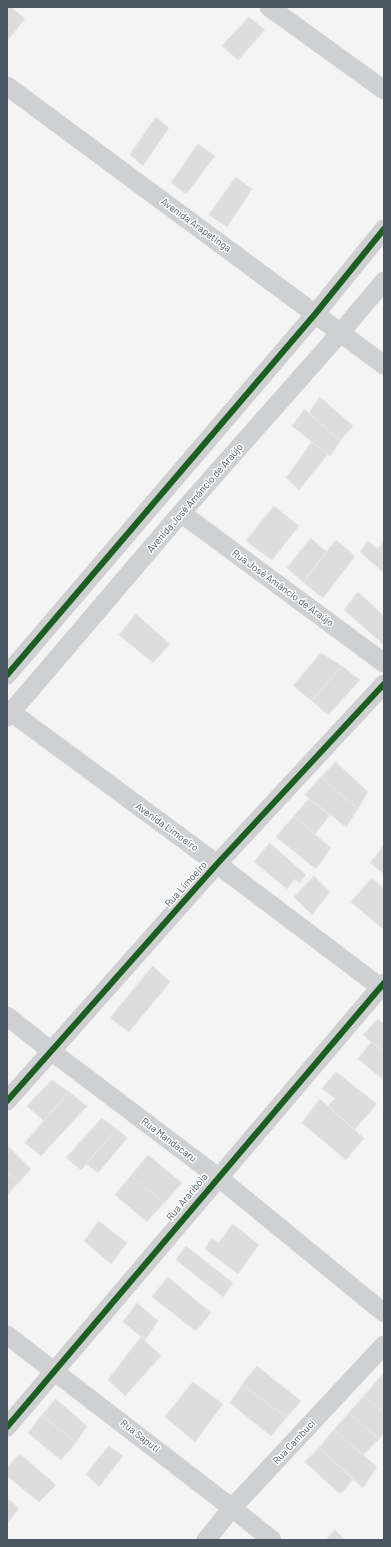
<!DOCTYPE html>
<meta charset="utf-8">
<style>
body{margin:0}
#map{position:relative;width:391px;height:1547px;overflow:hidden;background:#f4f4f4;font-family:Barlow,sans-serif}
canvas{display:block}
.frame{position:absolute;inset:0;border:8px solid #4a5661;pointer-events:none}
</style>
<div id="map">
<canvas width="391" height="1547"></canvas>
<div class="frame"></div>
</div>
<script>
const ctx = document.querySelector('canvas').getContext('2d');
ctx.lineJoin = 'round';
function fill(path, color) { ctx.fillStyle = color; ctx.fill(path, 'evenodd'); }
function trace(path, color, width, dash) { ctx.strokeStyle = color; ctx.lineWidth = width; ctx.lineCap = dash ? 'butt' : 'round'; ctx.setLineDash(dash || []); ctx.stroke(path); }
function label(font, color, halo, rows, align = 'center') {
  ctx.font = font + ' Barlow,sans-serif'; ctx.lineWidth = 3; ctx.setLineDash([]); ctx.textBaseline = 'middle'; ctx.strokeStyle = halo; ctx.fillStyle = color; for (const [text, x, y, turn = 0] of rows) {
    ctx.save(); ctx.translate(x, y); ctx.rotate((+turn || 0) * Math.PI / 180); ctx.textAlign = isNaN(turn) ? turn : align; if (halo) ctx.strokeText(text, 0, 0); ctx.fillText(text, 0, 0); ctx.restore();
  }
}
const building = new Path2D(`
 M8,7H11L25,19L7,41V8Z
 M249,17L265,30L238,60L222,46Z
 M156,117L169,128L143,166L130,155Z
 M198,144L215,156L186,194L171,183Z
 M236,177L252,189L227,227L209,215Z
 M320,397L353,426L340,441L309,413Z
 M305,409L340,441L330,456L292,426Z
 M312,442L328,454L299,490L286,478Z
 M274,506L299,526L272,560L246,541Z
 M311,538L327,552L303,582L287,568Z
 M336,540L355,556L323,598L303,582Z
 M368,541L384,554V573L360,552Z
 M384,541V554L378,549Z
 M358,592L384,616V645L344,610Z
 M136,614L170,644L153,663L119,635Z
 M321,653L342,666L312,701L293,686Z
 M342,666L360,680L328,715L312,701Z
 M336,762L368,792L358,809L321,777Z
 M321,777L358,809L346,827L305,795Z
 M309,799L330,815L315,834L294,816Z
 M294,816L331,848L316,869L276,837Z
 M270,843L306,875L300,883L295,879L287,889L254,862Z
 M384,845V874L370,863Z
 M314,876L330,892L312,915L294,897Z
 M372,878L384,889V930L351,902Z
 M153,966L170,982L129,1032L110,1018Z
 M378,1019L384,1024V1052L363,1035Z
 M372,1042L384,1052V1080L358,1059Z
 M336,1072L377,1104L354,1130L328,1106L335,1098L322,1089Z
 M52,1080L69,1092L44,1121L27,1106Z
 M69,1092L87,1106L41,1156L25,1143Z
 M320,1099L364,1138L346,1160L302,1123Z
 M102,1118L117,1129L81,1170L66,1158Z
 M117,1129L127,1138L98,1173L86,1164Z
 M9,1147L31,1169L19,1182L7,1172V1149Z
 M148,1155L182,1183L164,1203L131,1176Z
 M7,1172L19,1182L7,1195Z
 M131,1176L164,1203L147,1222L115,1195Z
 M99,1221L127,1243L111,1264L84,1241Z
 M233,1224L259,1245L238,1274L205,1249L211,1238L218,1243Z
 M186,1246L233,1283L223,1297L176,1260Z
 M168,1277L211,1313L196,1331L152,1297Z
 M137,1303L158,1321L145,1340L123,1322Z
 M141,1337L161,1356L125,1396L108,1380Z
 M257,1366L301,1401L287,1417L242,1385Z
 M382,1375L384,1376V1413L364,1396Z
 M193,1382L223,1404L195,1442L165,1417Z
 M242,1385L287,1417L271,1436L230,1403Z
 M364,1396L384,1413V1433L379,1439L349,1413Z
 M56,1399L87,1426L76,1443L42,1415Z
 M349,1413L379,1439L363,1455L334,1430Z
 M42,1415L76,1443L61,1460L28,1433Z
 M334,1430L377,1467L363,1488L319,1448Z
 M109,1446L123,1456L99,1487L86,1474Z
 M319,1448L354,1479L340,1494L305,1462Z
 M20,1454L56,1485L39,1502L7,1476V1468Z
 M7,1498L19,1508L7,1524Z
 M335,1530L345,1540H326Z`);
fill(building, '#ddddde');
trace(building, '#e5e6e7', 1);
trace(new Path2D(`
 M269,7L384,90
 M7,86L384,365
 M181,513L384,663
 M7,675L316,313L384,229
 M7,709L217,864L384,990
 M7,717L181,513L341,332L384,281
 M7,1016L51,1051L218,1177L384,1313
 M7,1101L217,864L384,684
 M7,1335L232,1508L272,1540
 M7,1427L384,983
 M206,1540L232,1508L384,1345`), '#ced0d2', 19);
trace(new Path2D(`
 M7,675L316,313L384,229
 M7,1101L217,864L384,684
 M7,1427L384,983`), '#1b5e20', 6);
label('10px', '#4a5661', '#fff', [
 ["Avenida Arapetinga",196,225,36],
 ["Avenida José Amâncio de Araújo",195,498,-49],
 ["Rua José Amâncio de Araújo",283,588,36],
 ["Avenida Limoeiro",167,827,36],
 ["Rua Limoeiro",186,884,-48],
 ["Rua Mandacaru",169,1140,37],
 ["Rua Araribóia",187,1197,-50],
 ["Rua Saputi",140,1436,38],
 ["Rua Cambuci",294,1442,-47]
]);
</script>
